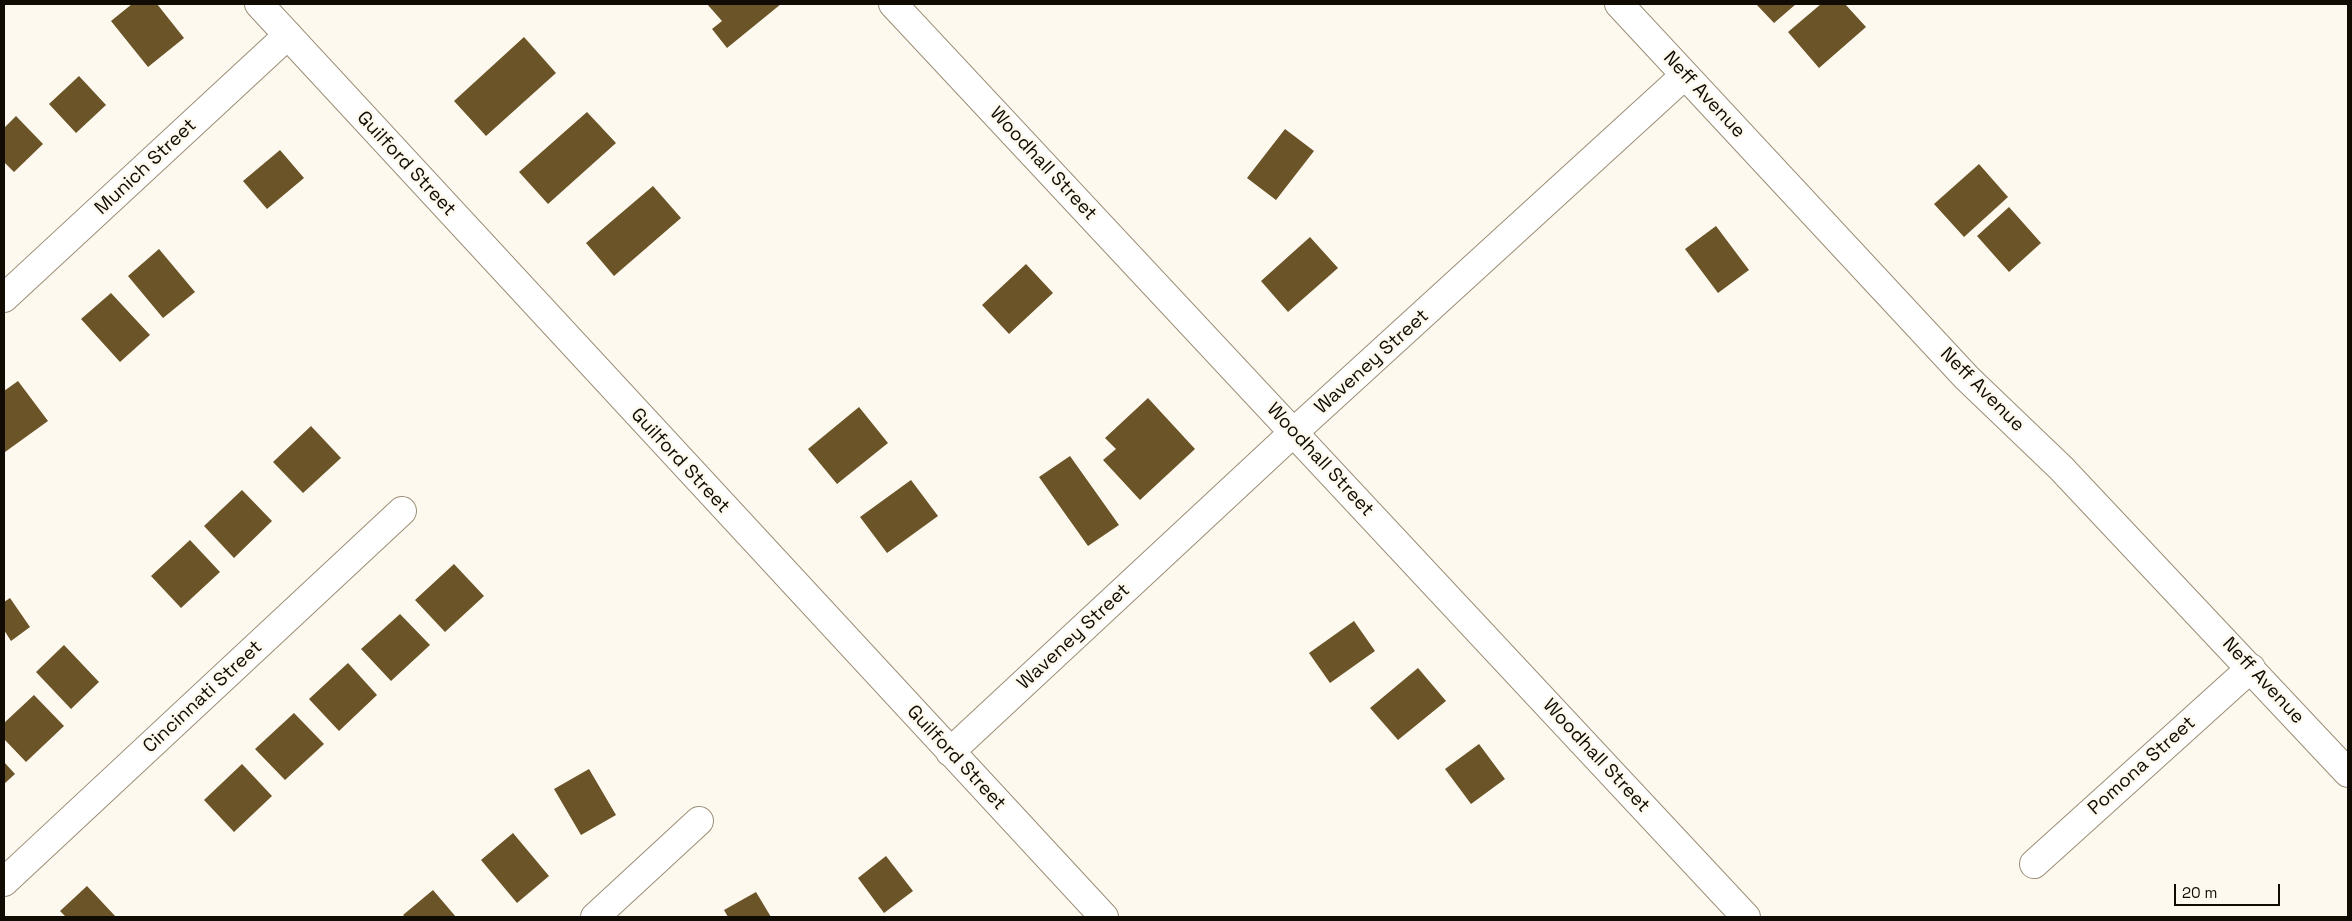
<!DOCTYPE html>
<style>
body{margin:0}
#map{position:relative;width:2352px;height:921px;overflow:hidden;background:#fef9ee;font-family:"Space Grotesk",sans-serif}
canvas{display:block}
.frame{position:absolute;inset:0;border:5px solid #100c04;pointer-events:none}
.scale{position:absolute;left:2174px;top:884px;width:106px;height:22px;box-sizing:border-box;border:2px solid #100c04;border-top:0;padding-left:6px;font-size:15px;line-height:18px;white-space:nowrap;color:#100c04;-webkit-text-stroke:4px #fef9ee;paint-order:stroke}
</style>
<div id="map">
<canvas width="2352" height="921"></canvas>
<div class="frame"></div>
<div class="scale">20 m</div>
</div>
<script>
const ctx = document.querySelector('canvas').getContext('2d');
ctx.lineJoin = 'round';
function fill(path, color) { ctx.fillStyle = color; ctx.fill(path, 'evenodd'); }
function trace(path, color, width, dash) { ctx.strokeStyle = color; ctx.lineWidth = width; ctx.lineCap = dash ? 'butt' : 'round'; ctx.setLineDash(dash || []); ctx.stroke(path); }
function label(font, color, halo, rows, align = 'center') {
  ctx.font = font + ' "Space Grotesk",sans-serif'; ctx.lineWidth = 5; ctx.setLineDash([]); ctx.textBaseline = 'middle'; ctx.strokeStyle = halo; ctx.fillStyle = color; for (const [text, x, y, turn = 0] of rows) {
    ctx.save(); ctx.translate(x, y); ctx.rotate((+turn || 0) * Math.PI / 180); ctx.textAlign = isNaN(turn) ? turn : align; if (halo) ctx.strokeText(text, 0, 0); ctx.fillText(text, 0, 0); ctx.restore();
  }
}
fill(new Path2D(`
 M132,4H157L184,38L148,67L111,21Z
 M707,4H781L727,48L712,29L722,21Z
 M1756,4H1796L1774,23Z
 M1821,4H1845L1866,27L1819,68L1788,32Z
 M524,37L556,73L486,136L454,101Z
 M79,76L106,105L76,133L49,104Z
 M587,112L616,143L548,204L519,172Z
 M16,116L43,144L14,172L4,162V128Z
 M1285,129L1314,151L1276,200L1247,178Z
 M280,150L304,178L267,209L243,181Z
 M1979,164L2008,197L1964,237L1934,204Z
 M653,186L681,218L614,276L586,243Z
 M2009,207L2041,243L2009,272L1977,236Z
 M1716,226L1749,270L1718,293L1685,249Z
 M1310,237L1338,268L1288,312L1261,281Z
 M159,249L195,292L163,318L128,276Z
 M1026,264L1053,293L1009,334L982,305Z
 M111,293L150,335L120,362L81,319Z
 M18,381L48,421L5,452L4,391Z
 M1148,398L1195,449L1140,500L1103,460L1116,449L1105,438Z
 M859,407L888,443L837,484L808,449Z
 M311,426L341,458L303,493L273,462Z
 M1070,456L1119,525L1088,546L1039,477Z
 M911,480L938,516L887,553L860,517Z
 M242,490L272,521L234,558L204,526Z
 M190,540L220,572L181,608L151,576Z
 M454,564L484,596L445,632L415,600Z
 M10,598L30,627L11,641L4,630V602Z
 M400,614L430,645L391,681L361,649Z
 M1354,621L1375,651L1330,683L1309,653Z
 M64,645L99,682L71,709L36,672Z
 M348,663L377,695L339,731L309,699Z
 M1418,668L1446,701L1398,740L1370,708Z
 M34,695L64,726L26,762L4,739V723Z
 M294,713L324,744L285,780L255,749Z
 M1479,744L1505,779L1471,804L1445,769Z
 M4,762L15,774L4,784Z
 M242,764L272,796L234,832L204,800Z
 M589,769L616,815L581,835L554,789Z
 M513,833L549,876L517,903L481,860Z
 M886,856L913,891L884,913L858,878Z
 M87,886L116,917H66L60,911Z
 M433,890L456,917H405L403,915Z
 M756,892L771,917H728L724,910Z`), '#6a5428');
const minor = new Path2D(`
 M259,4L1104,917
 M893,4L1746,917
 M1619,4L1967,378L2061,468L2348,773
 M4,298L288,35
 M950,752L1294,432L1685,75
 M2034,864L2251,668
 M4,882L402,511
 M595,917L699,821`);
trace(minor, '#9b8e76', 30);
trace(minor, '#fff', 28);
label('19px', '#100c04', '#fef9ee', [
 ["Neff Avenue",1704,95,47],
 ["Guilford Street",406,164,47],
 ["Woodhall Street",1043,164,47],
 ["Munich Street",146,167,-43],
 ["Waveney Street",1372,362,-42],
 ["Neff Avenue",1982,390,45],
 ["Woodhall Street",1320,460,47],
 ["Guilford Street",680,461,47],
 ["Waveney Street",1074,637,-43],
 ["Neff Avenue",2263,681,47],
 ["Cincinnati Street",203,697,-43],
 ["Woodhall Street",1596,756,47],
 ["Guilford Street",956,758,47],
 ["Pomona Street",2142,766,-42]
]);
</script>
